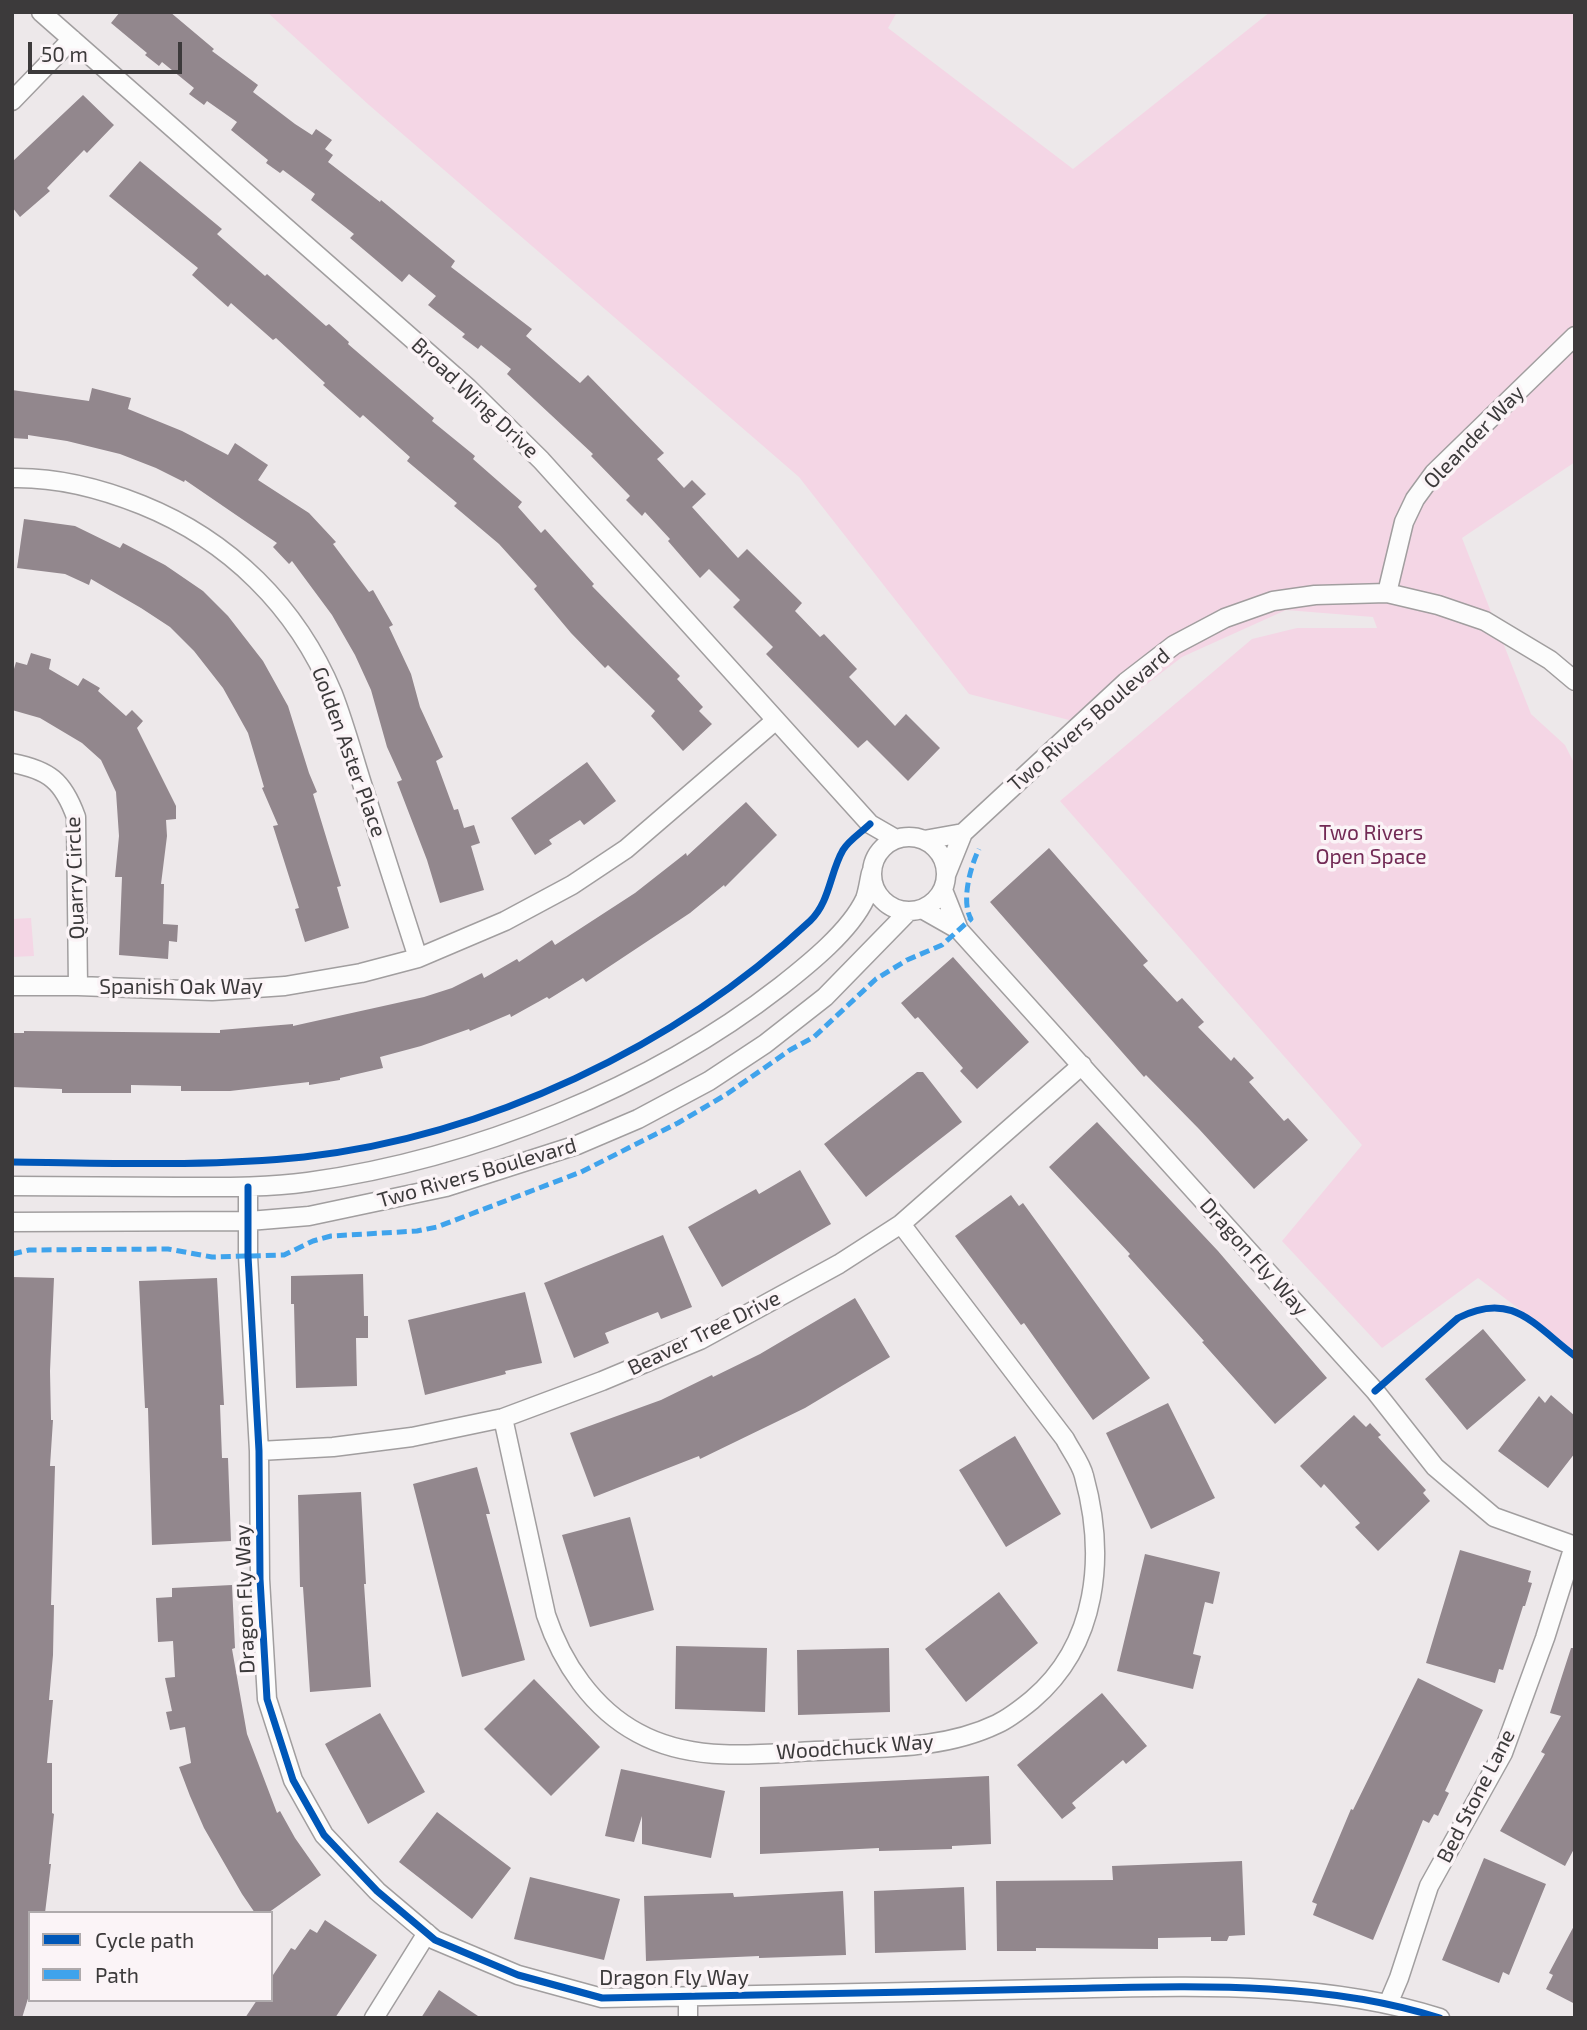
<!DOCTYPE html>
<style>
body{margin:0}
#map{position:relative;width:1587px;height:2030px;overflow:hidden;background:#ede8ea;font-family:"Exo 2",sans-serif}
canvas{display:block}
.frame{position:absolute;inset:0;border:14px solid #3c3a3b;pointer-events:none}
.legend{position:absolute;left:28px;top:1911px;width:245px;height:91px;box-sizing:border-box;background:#fbf4f7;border:2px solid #afaaac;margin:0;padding:9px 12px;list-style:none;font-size:21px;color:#3c3a3b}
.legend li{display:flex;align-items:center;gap:14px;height:35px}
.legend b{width:35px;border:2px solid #afaaac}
.scale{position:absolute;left:28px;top:42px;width:154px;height:32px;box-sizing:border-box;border:4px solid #3c3a3b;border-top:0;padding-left:9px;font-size:21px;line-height:24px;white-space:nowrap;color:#3c3a3b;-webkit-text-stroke:5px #fbf4f7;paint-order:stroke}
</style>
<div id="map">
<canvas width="1587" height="2030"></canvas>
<div class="frame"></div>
<ul class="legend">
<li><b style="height:9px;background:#0057b8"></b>Cycle path</li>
<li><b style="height:9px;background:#3fa3ec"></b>Path</li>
</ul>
<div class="scale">50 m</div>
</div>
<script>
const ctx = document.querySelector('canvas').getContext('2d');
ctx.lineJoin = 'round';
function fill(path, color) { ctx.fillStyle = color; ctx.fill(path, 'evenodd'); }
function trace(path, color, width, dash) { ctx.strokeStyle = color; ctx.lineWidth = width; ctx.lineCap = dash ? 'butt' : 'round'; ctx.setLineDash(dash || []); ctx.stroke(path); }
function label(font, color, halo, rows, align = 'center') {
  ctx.font = font + ' "Exo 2",sans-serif'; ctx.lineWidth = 7; ctx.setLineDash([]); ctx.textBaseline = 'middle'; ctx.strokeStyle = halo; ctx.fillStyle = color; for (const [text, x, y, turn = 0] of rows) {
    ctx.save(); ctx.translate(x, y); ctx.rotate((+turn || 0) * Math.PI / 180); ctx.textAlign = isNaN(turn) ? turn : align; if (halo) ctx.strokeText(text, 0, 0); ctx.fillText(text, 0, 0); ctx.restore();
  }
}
fill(new Path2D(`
 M267,12H897L888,28L1073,169L1270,12H1575V462L1462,538L1531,714L1565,745L1575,765V1351L1478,1278L1382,1348L1282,1241L1362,1145L1060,801L1252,639L1297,628H1377L1373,617L1286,610L1182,657L1092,726L969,694L799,477L369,105Z
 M31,918L34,956L12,957V919Z`), '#f4d6e5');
fill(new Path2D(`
 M120,12H170L214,49L212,51L258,85L253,92L295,124L312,135L316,129L332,140L325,149L333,155L328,162L380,202L381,200L455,261L451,267L532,329L526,336L580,383L588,375L664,453L657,459L684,488L692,480L706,494L692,507L738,558L747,549L802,603L795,611L820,637L824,634L857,669L849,677L895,726L906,714L940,748L908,781L867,740L858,748L766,654L773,647L733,607L740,600L709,569L700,578L668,541L670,539L645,512L642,516L626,500L630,496L591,456L593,454L507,374L511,369L481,345L478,349L462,337L465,334L428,305L436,296L409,274L402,282L350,238L354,234L311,200L315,194L283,170L280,173L266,163L268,160L231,130L237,122L207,101L204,105L189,94L194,88L162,62L159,66L145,55L147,53L111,23Z
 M83,95L114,125L87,153L84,150L47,188L50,191L20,217L12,207V162Z
 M140,161L222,229L217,234L265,276L267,274L326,326L329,324L349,342L348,344L434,418L432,421L475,456L473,459L522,502L518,507L541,533L545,529L594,584L592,586L680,676L677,679L703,707L699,711L712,724L683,751L651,716L655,711L608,665L605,668L571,633L534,589L537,586L499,544L454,506L457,503L407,461L410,457L363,415L360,418L323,385L325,383L276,338L273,340L231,303L228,307L192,275L198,268L109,196Z
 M92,388L131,398L128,409L182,431L228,455L235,443L268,465L258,480L309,513L336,542L333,544L369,592L373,590L393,625L389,627L411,674L420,707L443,757L436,761L454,810L458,809L464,828L474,825L480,843L471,846L484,890L440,903L427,860L397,782L402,780L387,747L371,690L355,655L332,615L292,561L289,564L273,547L277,543L185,480L184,482L156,468L120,454L67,441L28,435V439L12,438V390L89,401Z
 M24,519L75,526L120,548L123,543L165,565L203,591L228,616L263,661L288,706L309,773L317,792L313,794L341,886L337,887L349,928L305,942L295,909L299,908L273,826L278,825L262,788L264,787L248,733L223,688L194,651L170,627L141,608L91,579L89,585L65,574L17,568Z
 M31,653L51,659L49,669L78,686L83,678L100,688L98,691L126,716L132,710L143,721L137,728L176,806V819L166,820L167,836L161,884H164L163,924L178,925L177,942L169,941L168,959L119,955L122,877H115L119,836L116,792L101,760L82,743L40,718L12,710V676L16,662L27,665Z
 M587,762L616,801L584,825L580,820L549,840L552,844L535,855L511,818Z
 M746,802L777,835L725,887L724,885L690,913L586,982L583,978L549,999L547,997L511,1017L510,1014L470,1031L469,1029L421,1046L380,1057L383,1068L340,1078V1080L309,1085V1082L230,1091H181V1086L131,1085V1093H62V1089L12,1087V1033H24V1031L220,1033V1030L293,1024V1026L424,997L452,988L482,973L484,978L517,959L519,962L552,940L555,945L635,893L686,853L687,856Z
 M1049,848L1148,961L1143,965L1177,1002L1182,998L1204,1022L1198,1027L1231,1061L1234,1057L1254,1078L1249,1082L1284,1121L1288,1118L1308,1140L1254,1189L1199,1129L1146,1075L1144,1077L990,902Z
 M953,957L1029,1042L977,1089L960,1071L963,1068L918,1017L915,1019L901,1003Z
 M917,1072H923L962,1122L866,1197L824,1144Z
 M1097,1122L1218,1251L1327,1378L1275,1424L1202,1342L1204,1341L1128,1256L1130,1254L1049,1167Z
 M800,1170L831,1224L722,1287L688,1227L756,1189L759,1194Z
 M1011,1195L1019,1206L1023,1203L1150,1378L1093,1420L1024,1323L1021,1325L955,1236Z
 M663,1235L692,1307L661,1319L658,1312L605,1333L609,1343L574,1358L544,1283Z
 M363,1274L364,1316H368V1338H356L357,1386L296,1388L294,1304H291V1276Z
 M12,1277L54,1278L50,1371L51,1420H53L50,1466H55L51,1605H54L53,1655L49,1700H53L47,1763H52V1813L54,1814L49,1864H51L45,1913H30V1992L22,2018H12Z
 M217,1278L224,1405H220L222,1458H228L231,1541L152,1545L148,1408H145L139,1281Z
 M525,1292L542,1363L505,1371L506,1374L425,1395L408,1320Z
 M855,1298L890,1357L805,1408L700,1459L699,1456L594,1497L570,1433L661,1400L712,1375L713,1377L760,1354Z
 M1483,1329L1526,1380L1467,1430L1425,1379Z
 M1551,1395L1575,1416V1453L1548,1488L1498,1451L1539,1396L1545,1403Z
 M1168,1403L1215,1498L1151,1529L1106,1433Z
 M1354,1415L1366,1427L1370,1423L1381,1435L1378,1437L1426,1490L1423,1493L1430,1501L1378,1551L1355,1527L1360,1523L1324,1484L1321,1488L1300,1466Z
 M1015,1436L1061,1514L1006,1547L959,1470Z
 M477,1467L490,1514H486L525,1660L462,1677L413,1484Z
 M361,1492L366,1584H364L371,1687L310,1692L303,1587H300L298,1495Z
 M630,1517L654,1610L590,1627L562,1535Z
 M1460,1550L1531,1571L1528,1582L1532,1583L1525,1606H1523L1503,1670L1499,1669L1495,1683L1426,1663Z
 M1145,1554L1220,1572L1213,1604L1205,1602L1193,1654L1201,1656L1193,1689L1117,1671Z
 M232,1585L235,1648L232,1649L247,1734L277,1813L280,1811L295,1838L321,1875L268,1913H255L242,1894L204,1828L190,1796L179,1767L191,1763L185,1727L170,1730L166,1712L172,1711L165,1678L175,1677L173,1641L158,1642L156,1598L172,1597V1588Z
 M999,1592L1038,1643L966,1702L925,1649Z
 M676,1646L767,1648L765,1712L675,1709Z
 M889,1648L890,1712L798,1715L797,1650Z
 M1571,1648H1575V1847L1565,1866L1500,1831L1545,1754L1541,1752L1561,1716L1550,1713Z
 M1418,1678L1483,1710L1445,1791L1449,1793L1438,1816L1434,1814L1429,1823L1423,1820L1373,1940L1313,1915L1317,1904L1312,1902L1351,1809L1353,1810Z
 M534,1679L600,1747L551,1796L484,1729Z
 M1102,1693L1147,1746L1126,1764L1123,1760L1072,1803L1076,1808L1062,1819L1017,1765Z
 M380,1713L425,1792L368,1824L325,1744Z
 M621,1769L725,1791L711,1858L642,1844V1816L634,1842L605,1836Z
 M989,1776L991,1844L952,1846V1849L879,1851V1848L760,1854V1787Z
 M437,1812L511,1868L472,1919L399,1862Z
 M1484,1858L1546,1884L1509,1975L1503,1972L1499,1983L1442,1960Z
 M1242,1861L1245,1935L1229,1936L1227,1941H1211V1937L1158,1938V1949L1036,1948V1951H997L996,1881L1113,1880L1112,1866Z
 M530,1877L620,1899L604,1960L514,1939Z
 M964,1887L966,1950L875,1953L874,1891Z
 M843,1891L846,1955L759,1958V1956L646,1961L644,1896L733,1893L734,1897Z
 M325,1920L377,1955L335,2018H245L257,2000H271V1978L291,1948L295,1950L310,1929L317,1933Z
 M1575,1924V2004L1546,1989L1553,1975L1549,1973Z
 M439,1990L481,2018H421Z`), '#92878d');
const minor = new Path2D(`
 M41,12L468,388L541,460L870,824L896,839
 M12,101L72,39
 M12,478C57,477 100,488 142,505C229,540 297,607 333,694C345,725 354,759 364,790C382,846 400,902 418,958
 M1387,593L1404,522L1415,499L1434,473L1575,336
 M12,763C49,770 63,781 76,817L78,986
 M963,833L1126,682L1174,645L1225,618L1273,601L1315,595L1387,593L1438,605L1485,621L1550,660L1575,681
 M872 874a37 37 0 1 1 74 0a37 37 0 1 1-74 0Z
 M924,840L963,833L946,875
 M943,890L959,930
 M922,909L959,930L1375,1391L1435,1467L1494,1517L1575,1546
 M12,986H78L212,991L285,986L361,973L418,958L505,921L572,885L626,849L776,720
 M12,1186C67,1186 121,1187 176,1187C220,1187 264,1188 308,1182C473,1159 650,1088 781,986C809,964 850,931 865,899C868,891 869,881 871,873
 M248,1187V1256L259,1451L260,1579L267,1699L293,1780L324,1835L377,1891L435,1940L518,1975L602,1998C750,1996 898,1992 1046,1989C1174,1987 1316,1978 1440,2018
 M12,1222L249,1221L309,1216L446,1187L577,1145L638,1119L709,1081L765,1044L825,997L908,912
 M503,1418L546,1615C562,1663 593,1709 638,1733C693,1763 755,1754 815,1751C875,1747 941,1751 997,1724C1010,1718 1021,1709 1032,1700C1098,1644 1106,1556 1084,1476C1081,1463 1071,1451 1065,1439L901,1224
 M259,1451L333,1447L412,1437L503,1418L602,1381L700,1340L839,1264L901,1224L1082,1065
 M688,1997V2018
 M1388,2004L1399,1978L1429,1886L1503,1753L1545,1638L1574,1546
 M374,2018L427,1933`);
trace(minor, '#a19e9f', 21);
trace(minor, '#fcfcfc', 18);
trace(new Path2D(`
 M12,1254L29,1250L168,1249L212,1257L284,1255L313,1241L331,1236L417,1231L437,1227L581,1172L678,1123L727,1094L790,1050L814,1037L876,979L907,960L942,945L971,919C961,902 970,867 979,849`), '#3fa3ec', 5, [10, 5]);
trace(new Path2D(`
 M12,1162C109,1163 207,1167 304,1157C487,1136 676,1047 810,921C830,902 830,872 843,850C849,840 862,832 870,824
 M248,1187V1256L259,1451L260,1579L267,1699L293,1780L324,1835L377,1891L435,1940L518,1975L602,1998C750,1996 898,1992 1046,1989C1174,1987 1316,1978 1440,2018
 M1375,1391L1458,1318C1512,1290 1534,1325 1575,1356`), '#0057b8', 7);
label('21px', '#3c3a3b', '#fbf4f7', [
 ["Broad Wing Drive",475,398,43],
 ["Oleander Way",1474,437,-46],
 ["Two Rivers Boulevard",1089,720,-41],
 ["Golden Aster Place",349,752,70],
 ["Quarry Circle",75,878,-92],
 ["Spanish Oak Way",181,987],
 ["Two Rivers Boulevard",477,1173,-16],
 ["Dragon Fly Way",1254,1257,48],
 ["Beaver Tree Drive",704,1333,-26],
 ["Dragon Fly Way",245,1599,-92],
 ["Woodchuck Way",855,1747,-4],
 ["Bed Stone Lane",1476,1796,-63],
 ["Dragon Fly Way",674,1978]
]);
label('21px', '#722a55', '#fbf4f7', [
 ["Two Rivers",1371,833],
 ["Open Space",1371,857]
]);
</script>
